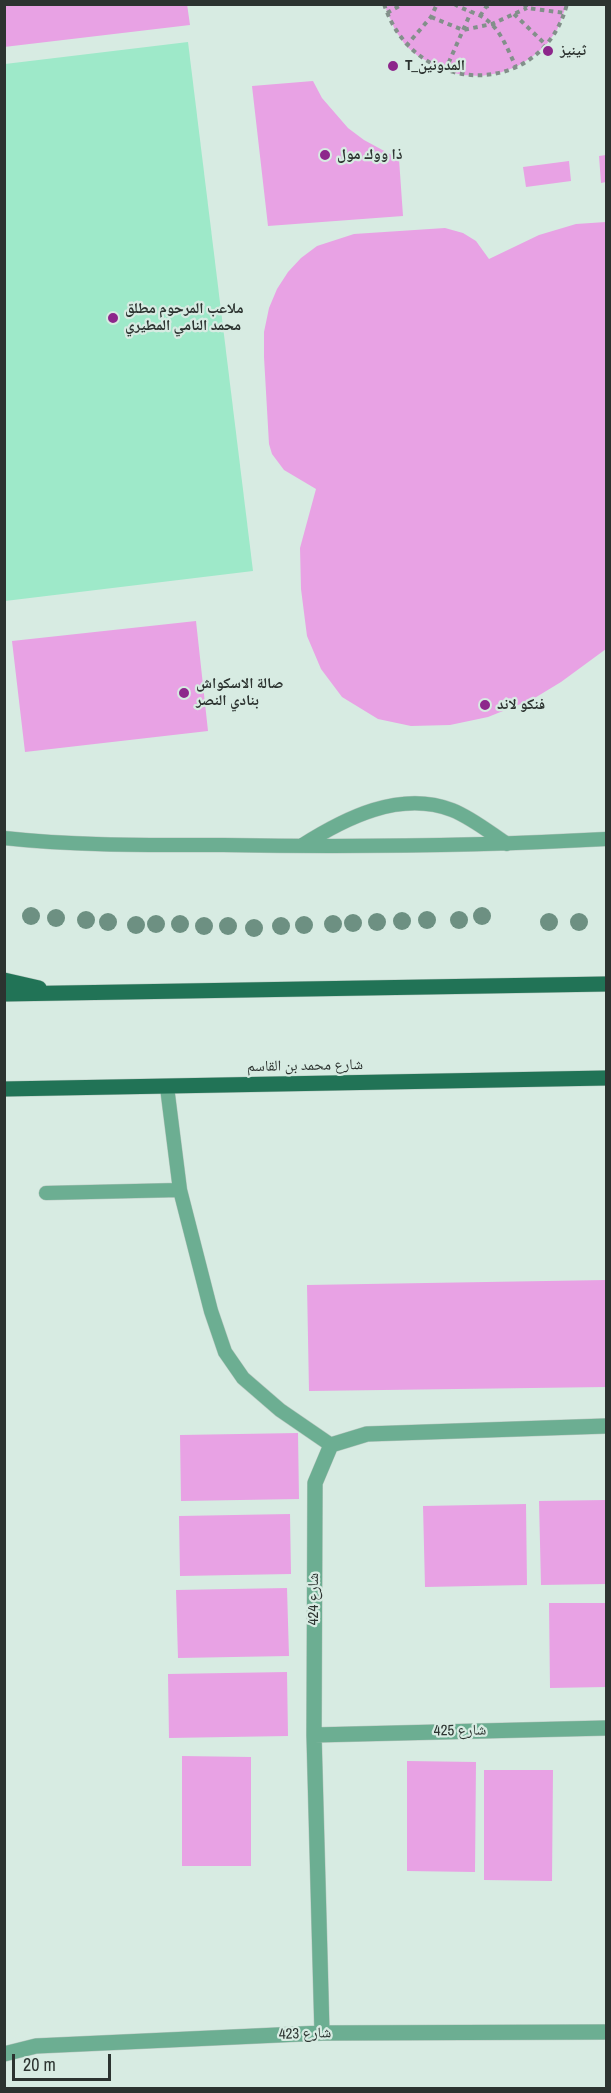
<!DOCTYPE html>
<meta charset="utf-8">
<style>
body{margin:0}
#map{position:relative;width:611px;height:2093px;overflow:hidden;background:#d7ebe2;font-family:"Archivo Narrow",sans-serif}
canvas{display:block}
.frame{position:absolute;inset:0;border:6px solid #2c3330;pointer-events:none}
.scale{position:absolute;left:12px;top:2054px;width:99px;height:27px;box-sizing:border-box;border:3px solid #2c3330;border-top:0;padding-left:8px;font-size:18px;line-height:21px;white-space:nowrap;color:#2c3330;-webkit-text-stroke:4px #d7ebe2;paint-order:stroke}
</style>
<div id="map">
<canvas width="611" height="2093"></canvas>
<div class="frame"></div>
<div class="scale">20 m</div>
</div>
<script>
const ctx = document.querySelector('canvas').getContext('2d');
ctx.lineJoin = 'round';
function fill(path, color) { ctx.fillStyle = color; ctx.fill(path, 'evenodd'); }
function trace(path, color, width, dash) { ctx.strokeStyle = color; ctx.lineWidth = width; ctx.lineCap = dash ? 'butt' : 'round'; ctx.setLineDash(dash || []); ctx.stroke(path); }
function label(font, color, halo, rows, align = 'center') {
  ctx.font = font + ' "Archivo Narrow","Noto Naskh Arabic",sans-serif'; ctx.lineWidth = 4.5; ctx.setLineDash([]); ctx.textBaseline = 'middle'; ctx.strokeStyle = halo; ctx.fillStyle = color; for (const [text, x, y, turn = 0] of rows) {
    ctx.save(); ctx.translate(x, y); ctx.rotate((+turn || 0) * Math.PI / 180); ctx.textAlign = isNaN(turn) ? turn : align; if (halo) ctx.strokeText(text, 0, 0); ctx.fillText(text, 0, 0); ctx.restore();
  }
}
fill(new Path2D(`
 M188,42L253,571L5,601V64Z`), '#9ee9c9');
fill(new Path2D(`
 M4,4H187L190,25L4,47Z
 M384,4H567L557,30L546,45L532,57L516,67L499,73L481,76L463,75L445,71L418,56L406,46L395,30Z
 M313,81L322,98L348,128L364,140L399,159L403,216L268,226L252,86Z
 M606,155V182L601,183L599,156Z
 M569,161L571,181L526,187L523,167Z
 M606,222V649L561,682L533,699L488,717L450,725L411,726L378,719L342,697L321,669L307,636L301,589L300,548L316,489L284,470L272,454L269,444L264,357V332L269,308L277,289L288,272L301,258L317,246L354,234L445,228L463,233L476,241L489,259L539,235L576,224Z
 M196,621L208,731L25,752L12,641Z
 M606,1280V1387L309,1391L307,1285Z
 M298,1433L299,1499L181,1501L180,1435Z
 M606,1500V1584L541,1585L539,1501Z
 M526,1504L527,1585L425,1587L423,1506Z
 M290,1514L291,1574L180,1576L179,1516Z
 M287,1588L289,1656L178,1658L176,1590Z
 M549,1603H606V1687L550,1688Z
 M287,1672L288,1736L169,1738L168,1674Z
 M182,1756L251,1757V1866H182Z
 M407,1761L476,1762L475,1872L407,1871Z
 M484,1770H553L552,1881L484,1880Z`), '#e8a2e4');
const lane = new Path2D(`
 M4,838C77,846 150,845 223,845C351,847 479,846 606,839
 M301,846C345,818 400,790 452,810C472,818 489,832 507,844
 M167,1087L180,1190L211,1311L225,1352L243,1378L280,1410L331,1445
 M46,1193L180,1190`);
const street = new Path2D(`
 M314,1735L606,1728
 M322,2033L314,1735L315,1483L331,1445L367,1434L606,1426
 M4,2054L36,2046L322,2033L606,2032`);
const primary = new Path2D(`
 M4,980L39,988
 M4,994L606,984
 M4,1089L606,1078`);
trace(lane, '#b5c6be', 15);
trace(street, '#b5c6be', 16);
trace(primary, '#b5c6be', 16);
trace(new Path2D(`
 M384,4C414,98 542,100 567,4
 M454,4C463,9 472,12 481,16C500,27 507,48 516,67
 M524,4L527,8L565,13
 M387,13L403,4
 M514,14L546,45
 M480,16L486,7L493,4
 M431,17L463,30L492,24L527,8
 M406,46L431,17L437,4
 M445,71L471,12`), '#82908a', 4, [4.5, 4.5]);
trace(lane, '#6cae92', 14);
trace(street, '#6cae92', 15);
trace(primary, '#217356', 15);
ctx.fillStyle = '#6d9082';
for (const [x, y] of [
 [31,916],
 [482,916],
 [56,918],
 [86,920],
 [427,920],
 [459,920],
 [402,921],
 [108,922],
 [377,922],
 [549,922],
 [579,922],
 [353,923],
 [156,924],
 [180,924],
 [333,924],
 [136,925],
 [304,925],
 [204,926],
 [228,926],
 [281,926],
 [254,928]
]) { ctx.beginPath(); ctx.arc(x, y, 9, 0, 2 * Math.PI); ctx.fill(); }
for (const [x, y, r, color] of [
 [548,51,6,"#8d268b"],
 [393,66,6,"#8d268b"],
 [325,155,6,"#8d268b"],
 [113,318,6,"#8d268b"],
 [184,693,6,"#8d268b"],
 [485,705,6,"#8d268b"]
]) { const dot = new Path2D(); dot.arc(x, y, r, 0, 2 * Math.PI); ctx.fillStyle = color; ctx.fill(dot); trace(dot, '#d7ebe2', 2); }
label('bold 15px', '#2c3330', '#d7ebe2', [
 ["ثينيز",560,51],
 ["T_المدونين",405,66],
 ["ذا ووك مول",337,155],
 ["ملاعب المرحوم مطلق",125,309],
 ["محمد النامي المطيري",125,326],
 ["صالة الاسكواش",196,684],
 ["بنادي النصر",196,701],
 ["فنكو لاند",497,705]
], 'left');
label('15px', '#2c3330', '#d7ebe2', [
 ["شارع محمد بن القاسم",305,1066,-1],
 ["شارع 424",314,1599,-90],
 ["شارع 425",460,1731,-1],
 ["شارع 423",305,2034,-2]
]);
</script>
